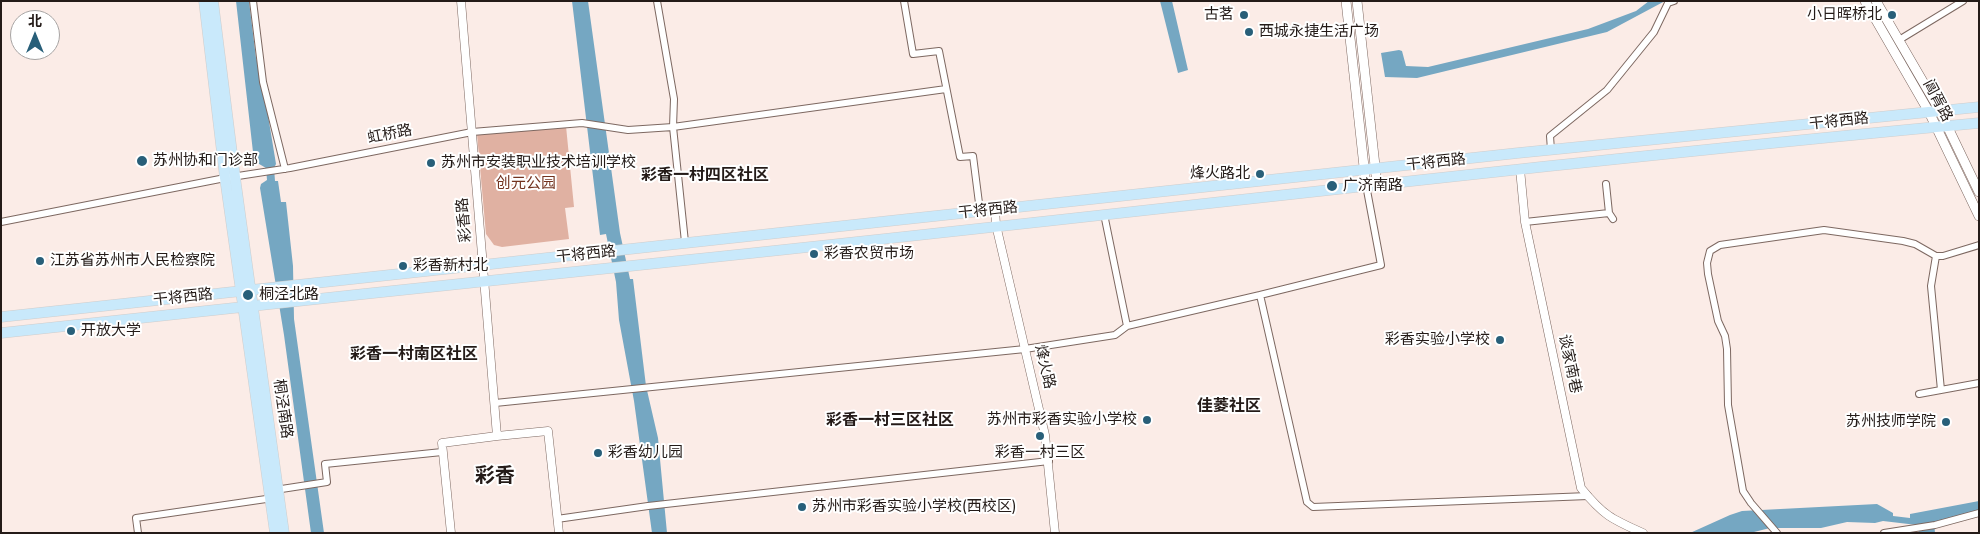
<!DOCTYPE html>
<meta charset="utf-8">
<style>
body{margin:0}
#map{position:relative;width:1980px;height:534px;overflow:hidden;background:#fbece7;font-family:Jost,"Noto Sans SC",sans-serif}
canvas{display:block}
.frame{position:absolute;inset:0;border:2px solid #241b18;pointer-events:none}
.north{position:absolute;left:10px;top:10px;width:50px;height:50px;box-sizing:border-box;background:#fff;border:1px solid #a7a4a3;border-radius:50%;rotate:0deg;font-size:14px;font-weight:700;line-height:20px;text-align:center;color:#241b18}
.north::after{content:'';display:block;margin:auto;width:18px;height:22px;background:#285f79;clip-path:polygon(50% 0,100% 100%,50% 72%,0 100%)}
</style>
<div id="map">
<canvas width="1980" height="534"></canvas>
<div class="frame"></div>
<div class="north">北</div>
</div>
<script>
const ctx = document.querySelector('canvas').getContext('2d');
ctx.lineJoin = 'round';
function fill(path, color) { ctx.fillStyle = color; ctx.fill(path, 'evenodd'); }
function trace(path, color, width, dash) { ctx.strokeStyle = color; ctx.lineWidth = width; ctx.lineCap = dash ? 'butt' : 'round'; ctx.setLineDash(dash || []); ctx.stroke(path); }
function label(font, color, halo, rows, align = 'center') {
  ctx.font = font + ' Jost,"Noto Sans SC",sans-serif'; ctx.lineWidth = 4; ctx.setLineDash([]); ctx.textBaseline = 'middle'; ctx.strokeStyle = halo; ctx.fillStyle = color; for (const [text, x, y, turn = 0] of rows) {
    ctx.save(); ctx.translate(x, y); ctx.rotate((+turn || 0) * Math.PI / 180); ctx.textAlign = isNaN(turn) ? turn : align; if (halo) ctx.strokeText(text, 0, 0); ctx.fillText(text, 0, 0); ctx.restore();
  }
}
fill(new Path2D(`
 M566,126L574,207L565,208L569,239L502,247L494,245L486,234L477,134Z`), '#e0b1a2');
fill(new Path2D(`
 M236,1H249L256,58L261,73L276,164L274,168L275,181H278L281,202H286L293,266L294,319L324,533H311L284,335L260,188L261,184L267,180L266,168L254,161Z
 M572,1H588L620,233L630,279H633L646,386L658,438L667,533H652L634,401L619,320L616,282L606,234L600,235Z
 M1160,1H1172L1188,70L1178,73Z
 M1649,1H1665L1607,32L1417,78L1385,77L1381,53L1399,50L1402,51L1406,66L1428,67L1588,29L1636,11Z
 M1979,501V510L1934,522L1935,533H1919L1917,525L1883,521L1875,523L1847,522L1821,528H1770L1750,533H1690L1730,515L1742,511L1877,504L1893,513V516L1910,518V514Z`), '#75a7c2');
const minor = new Path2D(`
 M253,1L263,82L285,169
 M657,1L674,99L673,127L946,89
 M904,1L913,54L939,51L960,157L973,156L980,211
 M1899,40L1963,1
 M1551,150L1550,136L1607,90L1654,32L1668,3L1674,1
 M1606,184L1609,213L1613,219
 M1366,185L1381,265L1260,295L1307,502L1313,507L1588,496
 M1104,214L1127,326L1260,295
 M1,222L225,178L290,168L472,132L582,123L628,130L673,127L685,242
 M1525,222L1609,213
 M1936,256L1931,286L1941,390
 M1919,394L1979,383
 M495,403L1025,349L1115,335L1127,326
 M275,490L327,482L325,464L442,452
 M557,519L648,506L1049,461
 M138,533L136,518L273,498
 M1777,533L1751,503L1743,491L1728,405L1727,349L1725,336L1718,321L1708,274L1707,263L1710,251L1720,245L1824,230L1903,241L1915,244L1936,256H1943L1979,245
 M1884,533L1935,525L1979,513`);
const tertiary = new Path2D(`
 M461,1L497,436L548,431L559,533
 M1520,169L1525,222L1581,488C1603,515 1611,519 1643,533
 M995,209L996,225L1045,435L1055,533
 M451,533L442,443L497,436`);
const secondary = new Path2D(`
 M1346,1L1366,185
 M1357,1L1377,184
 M1865,1L1929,112L1979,216
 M1876,1L1940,111L1979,192`);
const primary = new Path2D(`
 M204,1L225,178L275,533
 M213,1L235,177L284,533
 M1,317L1518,153L1979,107
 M1,333C230,308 458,284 687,260C1118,215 1548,163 1979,123`);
trace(minor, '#7d6861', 8);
trace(tertiary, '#7d6861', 9);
trace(secondary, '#7d6861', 10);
trace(primary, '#cfcdcc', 11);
trace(minor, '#fff', 6);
trace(tertiary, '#fff', 8);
trace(secondary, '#fff', 9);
trace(primary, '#c9e9fb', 10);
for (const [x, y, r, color] of [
 [1244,15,5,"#285f79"],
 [1892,15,5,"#285f79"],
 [1249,32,5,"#285f79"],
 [142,161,6,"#285f79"],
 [431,163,5,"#285f79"],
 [1260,174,5,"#285f79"],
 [1332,186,6,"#285f79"],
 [814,254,5,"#285f79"],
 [40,261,5,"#285f79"],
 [403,266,5,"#285f79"],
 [248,295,6,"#285f79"],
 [71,331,5,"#285f79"],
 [1500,340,5,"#285f79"],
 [1147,420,5,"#285f79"],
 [1946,422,5,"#285f79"],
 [1040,436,5,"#285f79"],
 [598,453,5,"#285f79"],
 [802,507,5,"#285f79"]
]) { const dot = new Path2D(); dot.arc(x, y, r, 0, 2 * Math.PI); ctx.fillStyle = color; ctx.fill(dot); trace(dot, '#fff', 2); }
label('15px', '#241b18', '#fff', [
 ["古茗",1234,15,"right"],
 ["小日晖桥北",1882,15,"right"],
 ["西城永捷生活广场",1259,32],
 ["苏州协和门诊部",153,161],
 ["苏州市安装职业技术培训学校",441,163],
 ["烽火路北",1250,174,"right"],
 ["广济南路",1343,186],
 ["彩香农贸市场",824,254],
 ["江苏省苏州市人民检察院",50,261],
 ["彩香新村北",413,266],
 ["桐泾北路",259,295],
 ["开放大学",81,331],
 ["彩香实验小学校",1490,340,"right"],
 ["苏州市彩香实验小学校",1137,420,"right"],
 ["苏州技师学院",1936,422,"right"],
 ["彩香幼儿园",608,453],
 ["彩香一村三区",1040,453,"center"],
 ["苏州市彩香实验小学校(西校区)",812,507]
], 'left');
label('15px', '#241b18', '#fff', [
 ["阊胥路",1937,101,62],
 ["干将西路",1839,122,-6],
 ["虹桥路",390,135,-11],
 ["干将西路",1436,163,-6],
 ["干将西路",988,211,-6],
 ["彩香路",465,220,-95],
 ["干将西路",586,255,-6],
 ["干将西路",183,298,-6],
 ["谈家南巷",1569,364,78],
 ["烽火路",1044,367,77],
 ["桐泾南路",282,409,82]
]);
label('15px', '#73331f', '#fff', [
 ["创元公园",526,184]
]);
label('bold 16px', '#241b18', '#fff', [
 ["彩香一村四区社区",705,176],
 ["彩香一村南区社区",414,355],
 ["佳菱社区",1229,407],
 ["彩香一村三区社区",890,421]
]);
label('bold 20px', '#241b18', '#fff', [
 ["彩香",495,477]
]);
</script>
